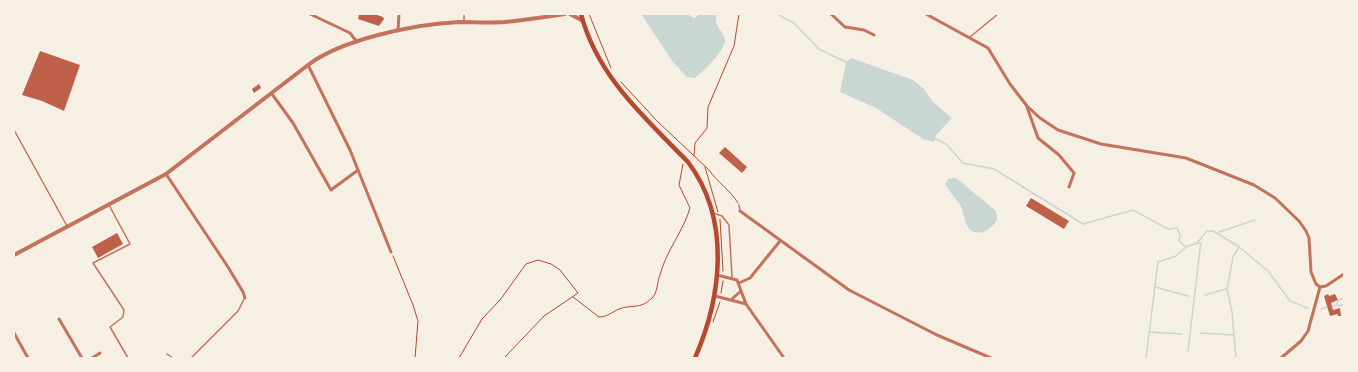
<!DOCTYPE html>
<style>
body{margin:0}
#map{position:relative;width:1358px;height:372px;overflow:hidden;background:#f6efe4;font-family:"Titillium Web",sans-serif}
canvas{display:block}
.frame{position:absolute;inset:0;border:15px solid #f6efe4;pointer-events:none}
</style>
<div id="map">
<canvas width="1358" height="372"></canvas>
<div class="frame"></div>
</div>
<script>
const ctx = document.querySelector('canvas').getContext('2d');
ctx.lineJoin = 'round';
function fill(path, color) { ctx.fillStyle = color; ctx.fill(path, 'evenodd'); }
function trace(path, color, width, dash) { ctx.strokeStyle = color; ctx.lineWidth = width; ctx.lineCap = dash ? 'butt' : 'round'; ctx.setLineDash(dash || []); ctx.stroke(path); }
fill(new Path2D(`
 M641,14H687L694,18L700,14H717C712,26 725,31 725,42C720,56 706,68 695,78L687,77L673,62Z
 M851,58L913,80L924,89L933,102L952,118L936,135L934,142L923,139L876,108L840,92L846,63Z
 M956,178L996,211L997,220C994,225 989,230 983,232C963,236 966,215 960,205C955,197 949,191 945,184L948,179Z`), '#c9d6d2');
trace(new Path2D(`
 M777,14L794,23L819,49L848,63
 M934,138L946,144L963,163L994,169L1083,224L1133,210L1168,229L1177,228L1180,235L1179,241L1186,247L1197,243L1207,231H1213L1238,246L1268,271L1290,301L1308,308
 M1219,232L1255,220
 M1155,287L1188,296
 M1205,295L1226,289
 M1337,304L1339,300L1344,298
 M1332,306L1344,305
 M1321,309L1328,307
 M1149,332L1182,334
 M1200,333L1234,335
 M1188,351L1200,249L1201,244L1198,243
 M1146,358L1158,262L1176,256L1186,247
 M1236,358L1232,312L1227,289L1233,257L1239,247`), '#c9d6d2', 1.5);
fill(new Path2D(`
 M359,14H374L383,17L384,19L379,26L358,19Z
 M40,51L80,65L64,111L42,101L22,95Z
 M259,84L261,88L254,93L252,89Z
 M725,147L747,167L742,173L719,153Z
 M1031,198L1069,221L1064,229L1026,206Z
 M117,233L123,244L98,258L92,247Z
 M1328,294L1329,296L1335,294L1338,300L1331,303L1333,310L1340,308L1341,316H1338V314L1330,316L1324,296Z`), '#bf614a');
trace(new Path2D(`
 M589,14L611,68
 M621,82L657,121L709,170C717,182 730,190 738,203
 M694,156L695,143L707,128L708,107L734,46L739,14
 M705,167L718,212
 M720,219L723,271
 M393,256L413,305L418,321L415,358
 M721,293L723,281
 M573,297L599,317C607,317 612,312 619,309C632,304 640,310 652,298C658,292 657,282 660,275C666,251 683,232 690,208L679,185L683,164
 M713,322L720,302
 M459,358L482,319L500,300L526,264L538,260L551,264L560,270L578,293L544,316L504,358`), '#b5482f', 1);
trace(new Path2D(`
 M464,14V20
 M970,37L998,14
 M14,130L67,226
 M109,205L130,244L93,263L124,310L123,317L110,327L128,358
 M739,205L740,211
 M713,213L722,216L729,225L732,277
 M167,354L173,358
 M191,358L238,311L244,299`), '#c5725c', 1.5);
trace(new Path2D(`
 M310,14L350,33L357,42
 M831,14L845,27L864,30L874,35
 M926,14L988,48L1010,84L1027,106L1040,118L1058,130L1101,144L1186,158L1254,185L1275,198L1299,221L1306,231L1309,238L1311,272L1316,284L1320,287
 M398,31L399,14
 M308,65L350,150L391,252
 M272,94L293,123L331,190L358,170
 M1027,107L1038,138L1059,155L1074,173L1069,187
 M166,174L228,267L243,292L245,298
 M740,211L849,290L937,335L991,358
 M717,275L737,280L746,304L784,358
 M739,283L750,278L780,241
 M1320,287L1326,286L1344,274
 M715,296L746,304
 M732,299L741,291
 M59,319L82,358
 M14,333L28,358
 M92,358L100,353
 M1281,358L1301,341L1308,331L1320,287`), '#c5725c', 3);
trace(new Path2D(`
 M570,14L583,21
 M14,255L166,174L308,65C342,39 416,24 459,22C474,22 490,23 505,22C525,20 545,17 565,14`), '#c5725c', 4);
trace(new Path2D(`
 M581,14C597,76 645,118 688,162C731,219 722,296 695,358`), '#b5482f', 4.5);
</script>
